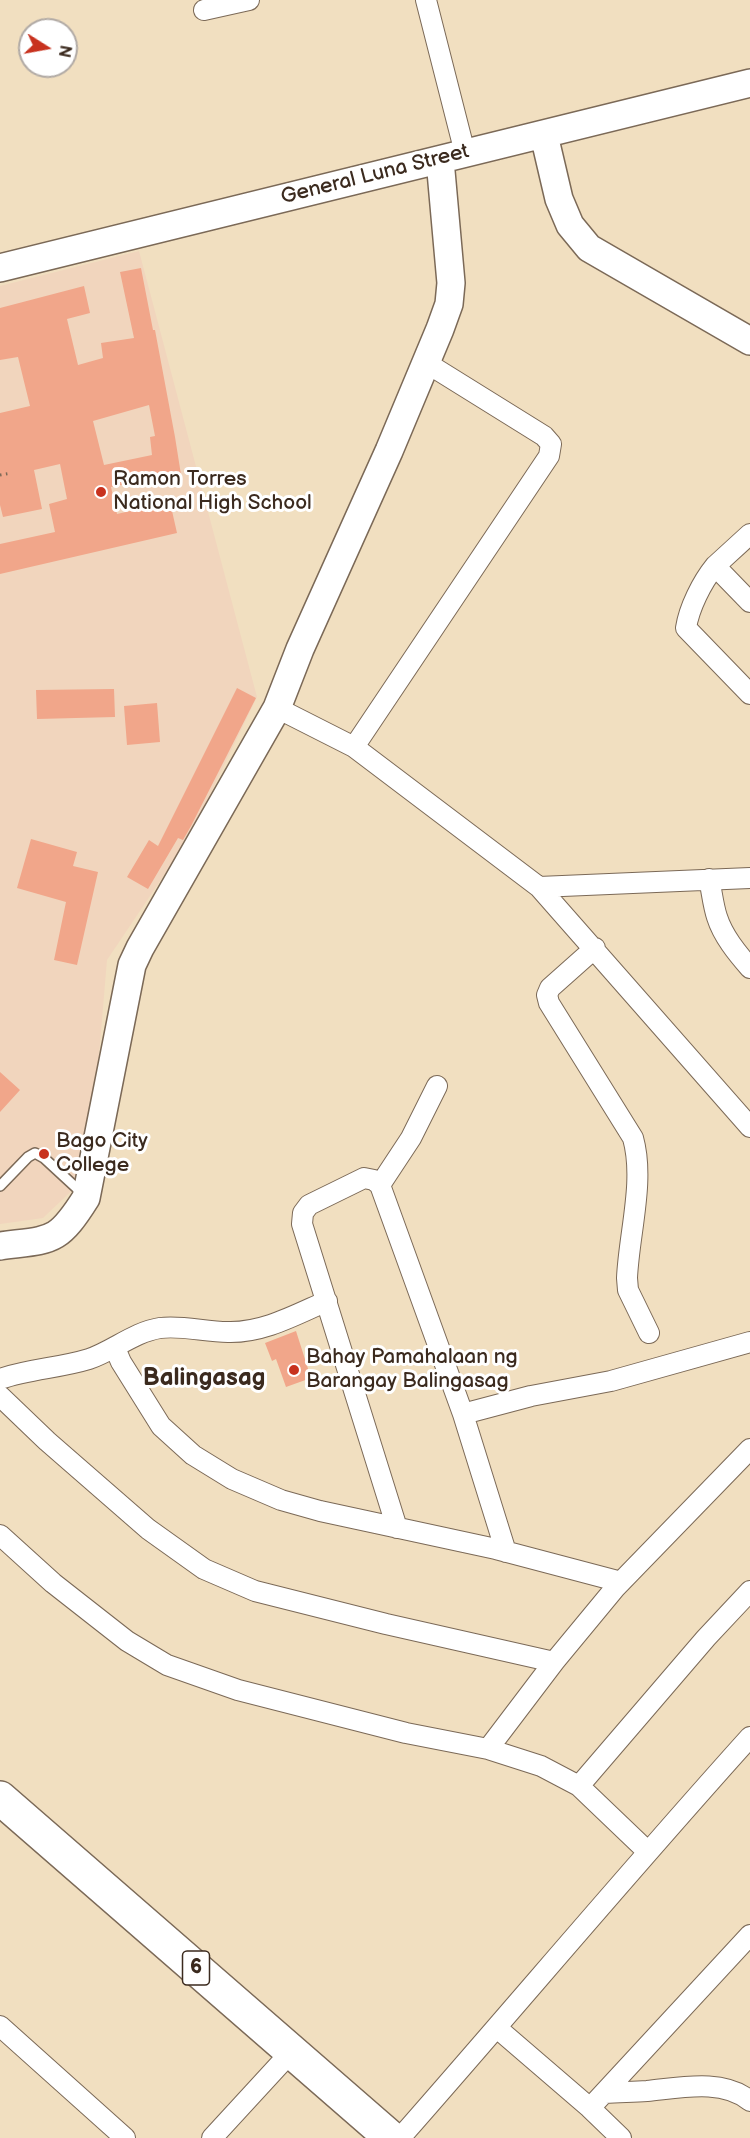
<!DOCTYPE html>
<style>
body{margin:0}
#map{position:relative;width:750px;height:2138px;overflow:hidden;background:#f1dfc0;font-family:"Balsamiq Sans",sans-serif}
canvas{display:block}
.north{position:absolute;left:18px;top:18px;width:60px;height:60px;box-sizing:border-box;background:#fff;border:2px solid #b1aaa5;border-radius:50%;rotate:101deg;font-size:16px;font-weight:700;line-height:24px;text-align:center;color:#3b2a1e}
.north::after{content:'';display:block;margin:auto;width:21px;height:27px;background:#c8321e;clip-path:polygon(50% 0,100% 100%,50% 72%,0 100%)}
</style>
<div id="map">
<canvas width="750" height="2138"></canvas>
<div class="north">N</div>
</div>
<script>
const ctx = document.querySelector('canvas').getContext('2d');
ctx.lineJoin = 'round';
function fill(path, color) { ctx.fillStyle = color; ctx.fill(path, 'evenodd'); }
function trace(path, color, width, dash) { ctx.strokeStyle = color; ctx.lineWidth = width; ctx.lineCap = dash ? 'butt' : 'round'; ctx.setLineDash(dash || []); ctx.stroke(path); }
function label(font, color, halo, rows, align = 'center') {
  ctx.font = font + ' "Balsamiq Sans",sans-serif'; ctx.lineWidth = 6; ctx.setLineDash([]); ctx.textBaseline = 'middle'; ctx.strokeStyle = halo; ctx.fillStyle = color; for (const [text, x, y, turn = 0] of rows) {
    ctx.save(); ctx.translate(x, y); ctx.rotate((+turn || 0) * Math.PI / 180); ctx.textAlign = isNaN(turn) ? turn : align; if (halo) ctx.strokeText(text, 0, 0); ctx.fillText(text, 0, 0); ctx.restore();
  }
}
fill(new Path2D(`
 M139,251L257,697L189,838L107,960L93,1126L82,1181L43,1218L0,1224V286Z`), '#f1d5bd');
fill(new Path2D(`
 M141,268L153,330H155L175,437L182,481L156,485L155,478L111,487L117,514L170,502L177,533L0,574V544L55,532L49,504L67,499L60,464L34,470L42,509L3,517L0,505V413L30,406L18,357L0,360V308L84,286L90,313L67,319L78,365L103,358L101,343L134,338L120,272ZM149,405L155,436L150,437L152,455L104,465L93,421Z
 M237,688L256,698L191,826L183,840L178,838L148,889L127,877L149,840L158,846Z
 M114,689L115,717L37,719L36,690Z
 M157,703L160,742L127,745L124,706Z
 M31,839L77,852L73,866L98,872L77,965L54,960L66,902L17,888Z
 M0,1072L20,1090L0,1112Z
 M296,1331L311,1378L286,1387L276,1359L272,1361L265,1343Z`), '#f1a68a');
const lane = new Path2D(`
 M0,1186L28,1157L35,1153L44,1158L83,1194`);
const street = new Path2D(`
 M426,0L465,153
 M204,10L249,0
 M715,566L750,534
 M750,602L715,566C702,582 689,608 686,628L750,694
 M277,708L354,747L539,887L750,1127
 M354,747L549,456L551,444L544,436L425,362
 M709,879C712,892 713,905 717,917C723,936 737,953 750,968
 M539,887L750,878
 M595,948L550,988L547,995L549,1003L633,1138C645,1181 629,1233 627,1278L628,1290L649,1333
 M380,1185L411,1138L437,1086
 M115,1348L121,1362L161,1426L193,1455L232,1479L281,1500L320,1511L496,1549L621,1582
 M0,1379C29,1369 60,1368 89,1359C113,1351 134,1332 160,1328C182,1325 205,1332 228,1332C263,1333 295,1315 327,1301
 M0,1396L47,1441L148,1529L204,1569L255,1591L386,1624L554,1662
 M463,1414L531,1396L611,1381L750,1342
 M397,1528L302,1224L303,1213L309,1205L364,1178L374,1180L380,1185L463,1414L506,1552
 M0,1535L53,1583L127,1641L167,1665L238,1690L406,1733L488,1749L541,1766L579,1786L647,1851
 M488,1749L554,1662L616,1587L750,1449
 M579,1786L706,1638L750,1591
 M0,2026L125,2138
 M497,2028L590,2108L750,1935
 M605,2093C619,2092 633,2092 647,2091C679,2088 723,2078 750,2101
 M590,2108L621,2138
 M212,2138L292,2051
 M400,2138C517,2005 631,1869 750,1737`);
const secondary = new Path2D(`
 M544,135L559,199L570,225L589,248L750,341
 M0,268L750,83
 M0,1246C52,1239 57,1244 86,1198L132,965L140,948L277,708L300,649L389,451L440,329L449,304L451,283L440,160`);
const highway = new Path2D(`
 M0,1798L391,2138`);
trace(lane, '#7b6957', 12);
trace(street, '#7b6957', 22);
trace(secondary, '#7b6957', 30);
trace(highway, '#7b6957', 36);
trace(new Path2D(`
 M0,475L11,473`), '#7b6957', 3, [1.5, 4.5]);
trace(lane, '#fff', 9);
trace(street, '#fff', 20);
trace(secondary, '#fff', 27);
trace(highway, '#fff', 33);
for (const [x, y, r, color] of [
 [101,492,6,"#c8321e"],
 [44,1154,6,"#c8321e"],
 [294,1370,6,"#c8321e"]
]) { const dot = new Path2D(); dot.arc(x, y, r, 0, 2 * Math.PI); ctx.fillStyle = color; ctx.fill(dot); trace(dot, '#fff', 2); }
for (const [x, y, w] of [
 [196,1968,27]
]) { const box = new Path2D(); box.roundRect(x - w / 2, y - 17, w, 34, 4.5); ctx.fillStyle = '#fff'; ctx.fill(box); trace(box, '#3b2a1e', 1.5); }
label('bold 20px', '#3b2a1e', null, [
 ["6",196,1968]
]);
label('21px', '#3b2a1e', '#fff', [
 ["General Luna Street",375,175,-14]
]);
label('21px', '#3b2a1e', '#fff', [
 ["Ramon Torres",113,480],
 ["National High School",113,504],
 ["Bago City",56,1142],
 ["College",56,1166],
 ["Bahay Pamahalaan ng",306,1358],
 ["Barangay Balingasag",306,1382]
], 'left');
label('bold 24px', '#3b2a1e', '#fff', [
 ["Balingasag",204,1379]
]);
</script>
